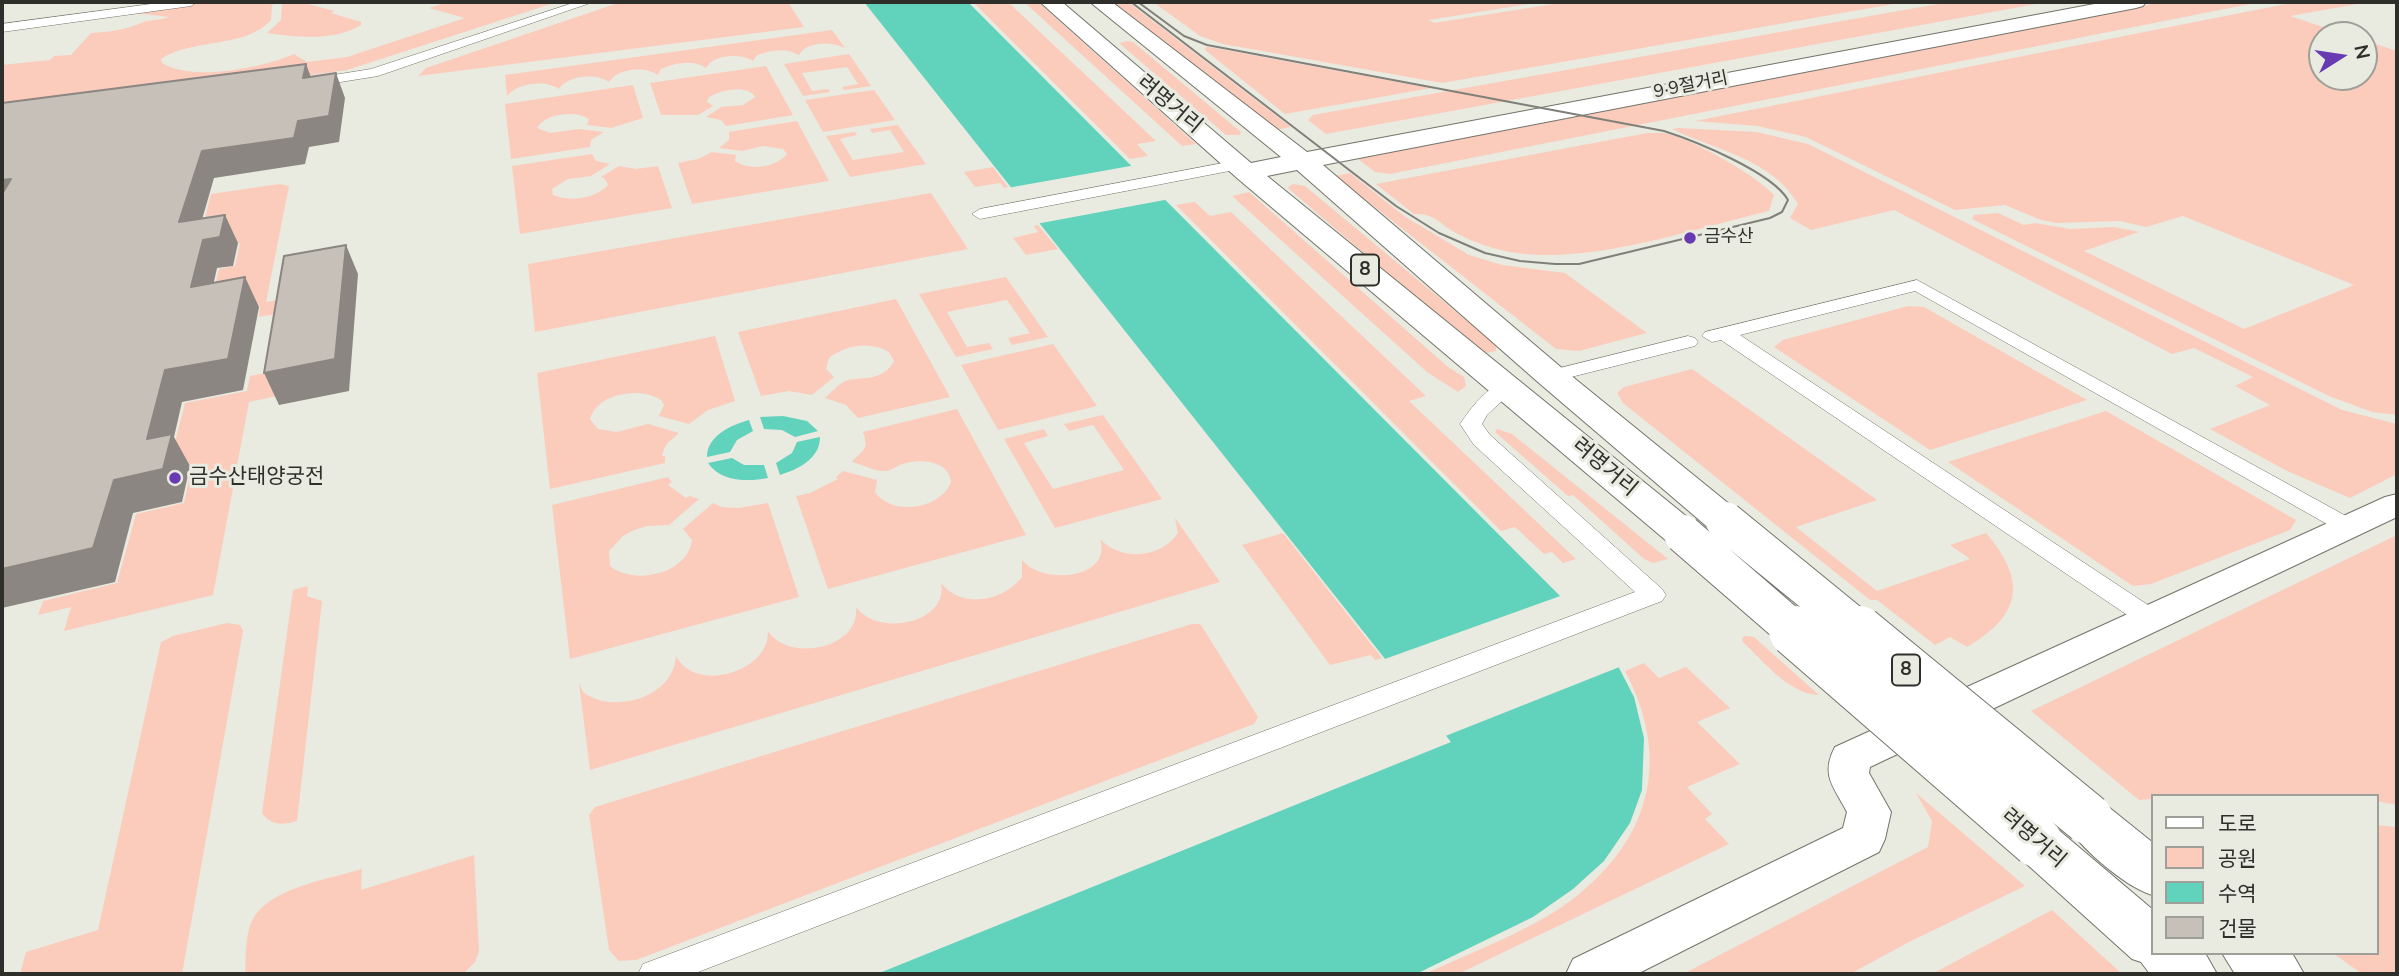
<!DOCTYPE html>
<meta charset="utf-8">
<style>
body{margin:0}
#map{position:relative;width:2399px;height:976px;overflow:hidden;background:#e9eae0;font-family:"Nunito Sans","Noto Sans KR",sans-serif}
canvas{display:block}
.frame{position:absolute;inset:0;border:4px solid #2e2e2b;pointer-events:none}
.legend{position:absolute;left:2151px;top:794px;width:228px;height:161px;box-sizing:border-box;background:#e9eae0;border:2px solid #9e9f98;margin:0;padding:9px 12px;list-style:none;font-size:21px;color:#2e2e2b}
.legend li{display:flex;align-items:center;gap:14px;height:35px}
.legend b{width:35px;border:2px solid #9e9f98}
.north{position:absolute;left:2308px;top:21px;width:70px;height:70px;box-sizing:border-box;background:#e9eae0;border:2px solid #9e9f98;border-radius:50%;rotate:78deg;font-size:19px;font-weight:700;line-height:28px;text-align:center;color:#2e2e2b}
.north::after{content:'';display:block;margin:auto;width:24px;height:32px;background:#683bb3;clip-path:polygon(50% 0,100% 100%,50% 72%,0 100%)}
</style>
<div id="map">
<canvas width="2399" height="976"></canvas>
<div class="frame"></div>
<ul class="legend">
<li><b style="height:9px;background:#fff"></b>도로</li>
<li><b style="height:19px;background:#fbccbc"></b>공원</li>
<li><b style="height:19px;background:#61d2bc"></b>수역</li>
<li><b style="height:19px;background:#c6c0b8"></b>건물</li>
</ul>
<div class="north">N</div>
</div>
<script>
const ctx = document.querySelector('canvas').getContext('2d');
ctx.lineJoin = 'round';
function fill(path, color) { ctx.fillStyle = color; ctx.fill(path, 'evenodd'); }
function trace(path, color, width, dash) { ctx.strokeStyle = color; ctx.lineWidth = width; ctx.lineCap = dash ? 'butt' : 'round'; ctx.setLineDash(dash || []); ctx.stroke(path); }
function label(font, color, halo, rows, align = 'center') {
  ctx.font = font + ' "Nunito Sans","Noto Sans KR",sans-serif'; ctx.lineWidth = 6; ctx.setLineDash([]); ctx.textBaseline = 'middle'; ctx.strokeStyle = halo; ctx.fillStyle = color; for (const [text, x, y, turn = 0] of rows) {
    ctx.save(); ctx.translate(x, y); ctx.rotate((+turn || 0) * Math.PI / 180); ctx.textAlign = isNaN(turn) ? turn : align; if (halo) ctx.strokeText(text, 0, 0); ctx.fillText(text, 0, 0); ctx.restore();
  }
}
fill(new Path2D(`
 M205,2H278L272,5L271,20C245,49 192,38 161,59L162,63C193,82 262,68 294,54L307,62L347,57L465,18L429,8L448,2H557L347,70L2,116V65L50,60L54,56L71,55L91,33C110,32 124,30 141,23C150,19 159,21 169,17L126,12Z
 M287,2H309L307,4L335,11L331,13L361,22V25C332,42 298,37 267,33L281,20L282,5Z
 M621,2H788L804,27L418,76L426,68Z
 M973,2H1008L1156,141L1137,144L1148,156L1130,159Z
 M1024,2H1038L1196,144L1182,146Z
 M1114,2H1128L1291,127L1276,130Z
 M1153,2H1541L1429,20L1434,23L1566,2H1905L1442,83L1223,44L1200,36Z
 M1949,2H2047L1326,134L1308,120L1313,115Z
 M2163,2H2260L1390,174L1375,172L1354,156Z
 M2296,2H2369L2290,16L2347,35H2322V77H2364V40L2397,51V415L2372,412L2329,396L1972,219L1974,215L1998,213L2024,225L2035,223L2070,229L2114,227L2139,232L2084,251L2244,329L2354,285L2183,216L2146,227L2120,221L2056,223L2041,220L2005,205L1955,210L1806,137L1757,126L1695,121Z
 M832,30L845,48C832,41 806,41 799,55C786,47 769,50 756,56L753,61C741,53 713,54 706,68C693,59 675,63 661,69L658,75C645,66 618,68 609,82C596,73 568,75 559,89C545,79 517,83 507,96L505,75Z
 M1128,41L1133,42L1241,132L1240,135H1226L1119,43Z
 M1206,47H1209L1431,88L1285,114L1205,50Z
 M849,54L871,86L844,90L842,87L858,84L847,67L802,73L812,91L828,89L830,92L803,96L784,64Z
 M766,66L793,115L726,126L721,120L706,117L721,107L743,105L755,97C747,84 722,90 709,97L707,102L713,106L698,115H661L650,83Z
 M633,85L643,118L611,128L587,125L589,119C576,110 545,113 537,128L550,133L579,129L604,132L591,140L590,147L511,159L505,104Z
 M874,90L895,120L823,132L805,100Z
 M797,121L829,181L692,204L678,163L698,159L712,152L736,155L735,161C749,171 776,168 787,154L783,149L763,146L742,151L719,148L729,140V132Z
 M898,125L926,164L850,177L826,136L855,132L857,135L840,139L853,160L904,152L890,130L872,133L870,129Z
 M1678,128L1756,132L1808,144L2342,410L2397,424V474L2350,498L2287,471L2210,429L2270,405L2235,386L2253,377L2194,348L2172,354L1894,210L1811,230L1790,218L1798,204C1772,159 1715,150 1672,129Z
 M1647,133C1654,133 1662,132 1669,134C1698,143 1753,173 1774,195L1769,211C1693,229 1592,264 1517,253C1499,251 1472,242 1456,233C1438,223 1435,213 1414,214L1376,184Z
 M592,154L596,161L610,164L591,176L568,179L552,189L553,195C570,202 595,199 608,185L605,179L601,177L619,166L636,169L658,166L672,208L520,234L512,166Z
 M993,167L1008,187L1004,188L1000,183L975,187L964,172Z
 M1350,173L1404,216L1469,255L1502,265L1565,273L1647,333L1579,351L1556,349L1335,176Z
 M279,184L289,186L266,302L290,298L288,312L259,317L260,306L208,315L219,269L235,266L240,243L179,252L202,230L211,194Z
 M1293,184L1305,186L1496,345V351L1487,353L1477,350L1289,189L1288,187Z
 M1249,192L1448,367L1464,377L1466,386L1458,392L1427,372L1232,196Z
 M931,193L968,249L535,332L528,264Z
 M1195,202L1210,216L1231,212L1426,396L1409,401L1576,559L1563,563L1552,552L1544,554L1515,527L1501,531L1176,205Z
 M1038,225L1058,249L1026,255L1013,238L1038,232L1034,226Z
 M1006,277L1048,337L1012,345L1008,338L1030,333L1007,300L947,312L967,347L989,343L993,349L956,357L919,294Z
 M896,299L950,397L858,418L846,405L825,398C831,393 840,382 848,380C865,377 883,381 894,361L889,352C870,341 846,345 829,358L826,369L834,377L812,395L789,391L761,396L738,332Z
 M1908,306L1924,307L2087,400L1930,450L1774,347L1783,340Z
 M715,336L735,401L708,410L689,424L659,416L664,405L661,400C641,386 597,393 590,419L598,429L617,432L648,424L679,433C670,442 666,441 662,456H665V463L550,489L537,373Z
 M1053,344L1097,406L998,430L961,365Z
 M1692,369L1877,500L1796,527L1877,591L1970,559L1950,545L1986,533C2027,581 2022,615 1967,647L1950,637L1935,645L1877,600H1870L1623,403L1617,393L1624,387Z
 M281,370L277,396L249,402L213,595L64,631L71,607L38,615L43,601L117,583L136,514L184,503L192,465L168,470L185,403L247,391L250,376Z
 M957,409L1026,535L828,589L796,496L810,493L838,479L836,477L843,471L877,480L875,492C892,517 941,509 951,482C949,461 922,459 906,463C899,464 891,471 885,471C876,472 861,464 852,462C864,448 869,451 863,432Z
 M2106,411L2296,520L2290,530L2151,584L2133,586L1948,462Z
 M1103,415L1162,499L1055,528L1004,439L1044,429L1048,436L1024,443L1053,489L1124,470L1093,425L1069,431L1064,424Z
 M1497,429L1512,434L1668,559L1653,563L1644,559L1573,495L1568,496L1495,432Z
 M668,477L672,482L668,485L686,498L690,496L699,499L669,525L647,526L634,530L623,536L609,551L610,566C634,586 688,574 692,540L683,529L713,503L722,507L738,508L768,503L799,597L570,659L552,505Z
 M1175,518L1220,582L590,770L579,683L583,692C612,715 674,698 676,656C695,694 770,672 768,631C788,663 861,649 856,607C877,637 949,624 941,583C961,609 1003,602 1022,577V560C1043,586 1113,579 1100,539C1120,561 1161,559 1178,533Z
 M1283,533L1382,658L1375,660L1371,655L1330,665L1242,545Z
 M2397,535V805L2376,801V796H2152V799L2139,800L2031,711Z
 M308,586L307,596L322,601L297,821C283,825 271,826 262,813L293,590Z
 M227,623L240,625L243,631L182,974H20L26,952L98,930L161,642L173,636Z
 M1192,624H1200L1203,628L1258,717L1254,724L636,960L619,961L609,950L589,815L595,807Z
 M1745,636L1754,637L1819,695C1789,694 1764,662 1743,642L1742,638Z
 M1644,663L1659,678L1686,667L1730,708L1697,722L1740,764L1687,787L1712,814L1705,819L1729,844L1458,974H1425C1474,951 1536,929 1578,895C1653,834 1670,756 1625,671Z
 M1916,793L2025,886L1909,942L1850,974H1683L1928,847L1932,821Z
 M2376,825L2397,827V974H2362L2333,953H2376Z
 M474,855L479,951L475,962L463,974H245C246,959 245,940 250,926C263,888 327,880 362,869L361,890Z
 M2052,910L2122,974H1932Z`), '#fbccbc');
fill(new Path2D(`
 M864,2H968L1560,596L1617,664L1634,697L1644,738L1642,790L1630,823L1604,861L1573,889L1533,917L1416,974H877L1451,742Z
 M783,416L807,421L818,431L795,437L782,430L764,429L760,417Z
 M749,420L753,431L737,440L730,452L707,457C707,436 731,425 749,420Z
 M820,437C820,459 798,469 780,475L776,463L792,453L797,442Z
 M732,458L744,465H764L768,478C748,482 721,482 708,463Z`), '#61d2bc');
fill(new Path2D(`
 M1136,165L1170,199L1036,224L1007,188Z
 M1563,595L1600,636L1622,666L1443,737L1382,660Z`), '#e9eae0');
const street = new Path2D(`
 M166,2H197L191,6L2,32V24Z
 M576,2H593L378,76L309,87L302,83L309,79L371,69Z
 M1239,160L1245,162L1247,165L1245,168L980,219L972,214L980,209Z
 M1917,280L2357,522L2361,527L2357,532L2349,534L2341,532L1915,291L1740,335L2160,613L2164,619L2160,625L2151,628L2142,625L1721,340L1712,342L1702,336L1705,332Z
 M1688,336L1695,338L1698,342L1695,346L1551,382L1544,380L1541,376L1544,372Z
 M1507,381L1514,383L1517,387L1487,415L1482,424L1490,435L1662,589L1666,595L1662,601L693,974H638L643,964L1635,592L1474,445L1460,424C1471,408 1487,386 1507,381Z`);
const secondary = new Path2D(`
 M2397,494V517L1870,767L1869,773L1891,812L1885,839L1879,852L1637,974H1566L1573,959L1843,828L1847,812C1834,787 1820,775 1835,747L2385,497Z`);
const highway = new Path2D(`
 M1040,2H1062L1251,163L1281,157L1090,2H1112L1307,152L2105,2H2146L2143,6L2136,8L1323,165L1563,369L1739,512L1745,521L1739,530L1725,533L1711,530L1539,383L1297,170L1267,176L1697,525L1703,534L1697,543L1683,547L1669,543L1237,178Z
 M2088,799L2106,805L2152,842V895C2124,886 2077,846 2063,819L2070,805Z
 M2037,821L2055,827L2152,909V953H2205L2217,974H2150L2141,962L2132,959L2019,857L2011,842L2019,827Z
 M2222,953H2292L2304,974H2235Z`);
trace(street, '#73746b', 1);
trace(secondary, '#73746b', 2);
trace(highway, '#73746b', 2);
fill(street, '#fff');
fill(secondary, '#fff');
fill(highway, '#fff');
trace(new Path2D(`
 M1131,2L1396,206L1439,233L1485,253L1520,261L1555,264H1579L1770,218L1782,212L1788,200C1772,172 1695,141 1664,131L1207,45L1184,36L1138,2`), '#80807a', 2);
const highwayBridgeFar1 = new Path2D(`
 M1725,521L1861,632
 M1683,534L1796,632`);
const highwayBridge = new Path2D(`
 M1794,631L2037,842
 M1859,631L2088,819`);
trace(highwayBridgeFar1, '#73746b', 40, []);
trace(highwayBridge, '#73746b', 52, []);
trace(highwayBridgeFar1, '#fff', 38);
trace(highwayBridge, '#fff', 50);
fill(new Path2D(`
 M306,64L315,88L303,78Z
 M336,73L345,98L339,142L309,147L305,164L214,178L193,251L179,222L202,151L298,121Z
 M11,179L2,210V180Z
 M225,215L238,243L233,266L217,268L206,317L191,287L203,240Z
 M346,245L358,274L349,391L279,405L264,373Z
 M245,277L259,307L243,390L182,402L174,437L190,466L182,502L133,513L115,582L2,608V569L114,480L147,439L165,370Z`), '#8b8681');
const building = new Path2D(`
 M306,64L303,78L336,73L329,116L298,121L294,138L202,151L179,222L225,215L220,237L203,240L191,287L245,277L228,359L165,370L147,439L172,434L163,469L114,480L93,548L2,569V194L11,179L2,180V103Z
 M346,245L335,359L264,373L284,256Z`);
fill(building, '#c6c0b8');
trace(building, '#8b8681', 2);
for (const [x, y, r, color] of [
 [1690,238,7,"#683bb3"],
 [175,478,7,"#683bb3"]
]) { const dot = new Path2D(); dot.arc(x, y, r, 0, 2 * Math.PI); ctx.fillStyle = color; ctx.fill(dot); trace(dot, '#e9eae0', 2.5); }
label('18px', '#2e2e2b', '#e9eae0', [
 ["9·9절거리",1691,86,-11]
]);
label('18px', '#2e2e2b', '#e9eae0', [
 ["금수산",1704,238]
], 'left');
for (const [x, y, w] of [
 [1365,270,28],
 [1906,670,28]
]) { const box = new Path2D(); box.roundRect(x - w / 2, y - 15.5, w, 31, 5); ctx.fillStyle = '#e9eae0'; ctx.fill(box); trace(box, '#2e2e2b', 2); }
label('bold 19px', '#2e2e2b', null, [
 ["8",1365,270],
 ["8",1906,670]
]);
label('21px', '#2e2e2b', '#e9eae0', [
 ["려명거리",1169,105,40],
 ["려명거리",1604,468,40],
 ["려명거리",2033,839,41]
]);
label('21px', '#2e2e2b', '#e9eae0', [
 ["금수산태양궁전",189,478]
], 'left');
</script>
